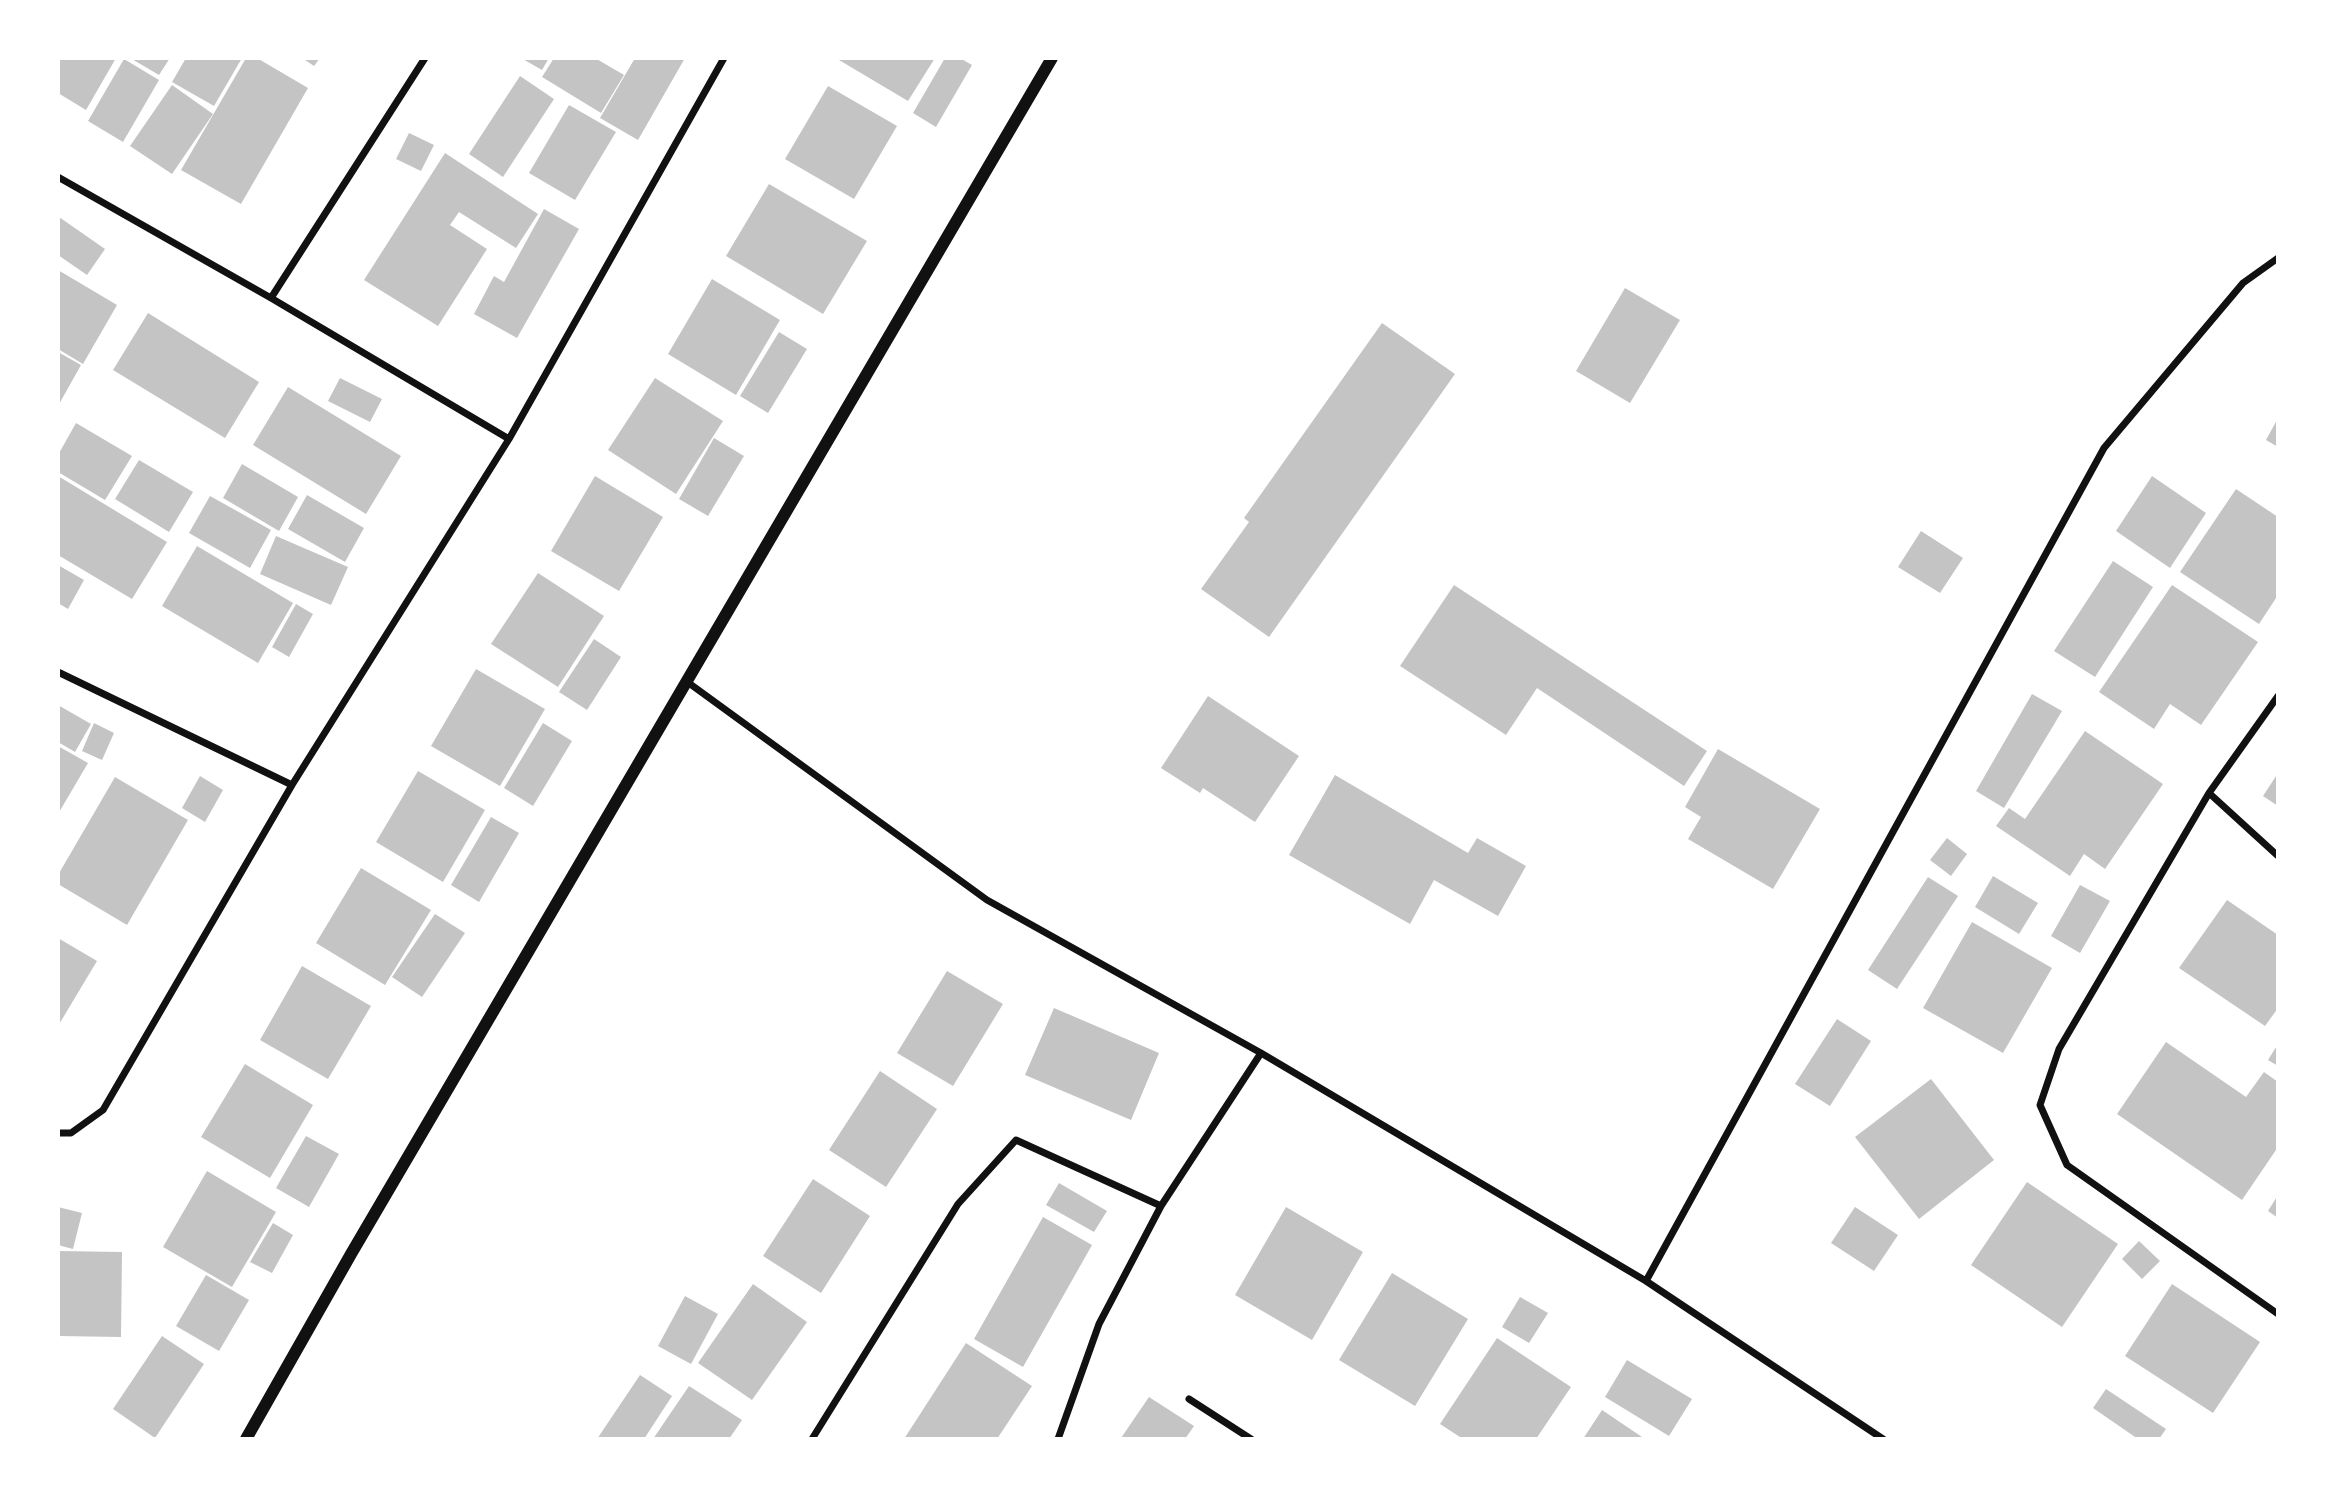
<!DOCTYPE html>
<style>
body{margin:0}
#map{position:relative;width:2336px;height:1497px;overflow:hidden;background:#fff;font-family:Karla,sans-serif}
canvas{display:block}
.frame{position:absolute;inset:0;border:60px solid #fff;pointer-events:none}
</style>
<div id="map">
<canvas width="2336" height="1497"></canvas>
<div class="frame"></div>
</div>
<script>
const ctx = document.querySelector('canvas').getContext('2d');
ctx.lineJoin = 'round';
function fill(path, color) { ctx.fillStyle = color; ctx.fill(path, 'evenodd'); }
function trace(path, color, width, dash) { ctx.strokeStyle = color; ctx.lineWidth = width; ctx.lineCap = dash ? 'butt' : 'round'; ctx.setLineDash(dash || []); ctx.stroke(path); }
fill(new Path2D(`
 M58,58H116L86,110L58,93Z
 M130,58H170L159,75Z
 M186,58H242L214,106L172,82Z
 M246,58H257L308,88L241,204L181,170Z
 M302,58H320L314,66Z
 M521,58H549L542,70Z
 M554,58H595L624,75L601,113L542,77Z
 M635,58H685L638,140L600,118Z
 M841,58H935L908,101L839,60Z
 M945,58H960L972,65L936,127L913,113Z
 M124,59L159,80L123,142L88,121Z
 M520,76L554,99L503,177L469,154Z
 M172,85L213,114L172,174L130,146Z
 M828,86L897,126L854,199L785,159Z
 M569,105L616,132L575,200L529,173Z
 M409,133L434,145L421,171L396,159Z
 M445,153L538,214L516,248L459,212L450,225L487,249L438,326L364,280Z
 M769,184L867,241L823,314L726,256Z
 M544,209L579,229L517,338L474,314L494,276L504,282Z
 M59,217L105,249L87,275L58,255Z
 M58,270L117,305L83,364L58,349Z
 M712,279L780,320L736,395L668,354Z
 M1625,288L1680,320L1630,403L1576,371Z
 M148,313L259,382L225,438L113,370Z
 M1382,323L1455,374L1269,637L1201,589L1249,522L1244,518Z
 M779,332L807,349L768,413L740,396Z
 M58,352L81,365L58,406Z
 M340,378L382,399L370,422L328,401Z
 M655,378L723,421L676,494L608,450Z
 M288,387L401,456L366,514L253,445Z
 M2278,418V447L2266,440Z
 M76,423L132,456L105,500L58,472V455Z
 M714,438L744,456L708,516L679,499Z
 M139,460L193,492L169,532L115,499Z
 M242,464L298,497L279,531L223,498Z
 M58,476L167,542L132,599L58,555Z
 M595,476L663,517L619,591L551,551Z
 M2152,476L2206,513L2170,568L2116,531Z
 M2236,489L2278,517V595L2259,624L2180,572Z
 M307,495L364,528L345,562L288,529Z
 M210,496L271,530L250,568L189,533Z
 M1921,531L1963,558L1940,593L1898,567Z
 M276,536L348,567L331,605L260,574Z
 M197,546L293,603L258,663L162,606Z
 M2113,561L2153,587L2095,677L2054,651Z
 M58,565L84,580L68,609L58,603Z
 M538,573L604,616L558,687L491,644Z
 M1454,585L1707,751L1684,786L1537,688L1506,735L1400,666Z
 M2172,585L2258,642L2201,725L2170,704L2154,729L2099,692Z
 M296,604L313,614L289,657L272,647Z
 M594,639L621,657L587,710L559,692Z
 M476,669L545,709L500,786L431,746Z
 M2032,694L2062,711L2004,808L1976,791Z
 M1208,696L1299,756L1255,822L1203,788L1200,793L1161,768Z
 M58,705L91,724L75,752L58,742Z
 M94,723L114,733L102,760L82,751Z
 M543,723L572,741L533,806L504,788Z
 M2085,731L2163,784L2105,869L2084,854L2070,876L1996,826L2009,808L2025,819Z
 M58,746L88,763L58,814Z
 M1718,749L1820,809L1773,889L1688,839L1701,817L1685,807Z
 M418,771L485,810L443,882L376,842Z
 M2278,773V806L2263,796Z
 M1335,775L1468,853L1477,838L1526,866L1498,916L1434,880L1410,924L1289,855Z
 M200,776L223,790L205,822L182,808Z
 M115,777L188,820L127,925L58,884V875Z
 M491,817L519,833L479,902L451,885Z
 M1947,838L1967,854L1951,876L1930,860Z
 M361,868L431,910L385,985L316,943Z
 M1993,876L2038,903L2019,934L1975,907Z
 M1928,877L1958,896L1897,989L1868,970Z
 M2080,885L2110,901L2080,953L2051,936Z
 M2227,900L2278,935V1008L2265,1026L2179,968Z
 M435,914L465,933L422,997L392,977Z
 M1972,922L2052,968L2003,1053L1923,1008Z
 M58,938L97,961L58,1026Z
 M302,966L371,1006L328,1079L260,1040Z
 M947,971L1003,1004L953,1086L897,1053Z
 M1054,1008L1159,1053L1131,1120L1025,1075Z
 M1837,1019L1871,1041L1830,1106L1795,1084Z
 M2166,1042L2246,1097L2264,1072L2278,1082V1147L2242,1200L2117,1114Z
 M2278,1044V1066L2268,1060Z
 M245,1064L313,1105L270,1178L201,1137Z
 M880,1071L937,1109L886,1187L829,1150Z
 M1931,1079L1994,1160L1919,1219L1855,1137Z
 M306,1136L339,1154L309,1207L276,1188Z
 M207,1171L276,1212L232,1287L163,1247Z
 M813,1179L870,1216L821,1293L763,1256Z
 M2027,1182L2118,1244L2062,1327L1971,1265Z
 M1059,1183L1107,1211L1094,1232L1046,1205Z
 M2278,1195V1218L2268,1211Z
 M58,1207L82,1213L73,1249L58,1245Z
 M1286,1207L1363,1252L1312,1340L1235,1295Z
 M1855,1207L1898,1235L1874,1271L1831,1243Z
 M1043,1217L1092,1245L1023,1367L974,1339Z
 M273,1223L293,1235L272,1273L250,1262Z
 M2139,1241L2160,1261L2142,1279L2122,1259Z
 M58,1251L122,1252L121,1337L58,1336Z
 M1392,1273L1468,1319L1415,1406L1339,1360Z
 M206,1275L249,1300L219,1351L176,1326Z
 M753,1284L807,1322L752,1400L698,1363Z
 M2172,1284L2260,1342L2213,1413L2125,1356Z
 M685,1296L718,1314L691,1364L658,1346Z
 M1520,1297L1548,1313L1529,1343L1502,1327Z
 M162,1336L204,1364L155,1438L113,1409Z
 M1497,1338L1571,1387L1536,1439H1463L1440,1424Z
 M966,1343L1032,1386L997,1439H904Z
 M1627,1360L1692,1399L1669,1436L1605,1397Z
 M640,1375L672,1396L644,1439H597Z
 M689,1386L742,1420L729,1439H653Z
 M2106,1389L2166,1429L2159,1439H2138L2093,1408Z
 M1149,1397L1194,1426L1185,1439L1121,1438Z
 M1602,1410L1645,1439H1583Z`), '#c4c4c4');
trace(new Path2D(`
 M58,177L271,298L509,439
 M271,298L425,58
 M58,672L292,785
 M686,681L987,900L1261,1053L1646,1281L1883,1439
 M2278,696L2209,793L2059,1049L2040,1105L2067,1165L2278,1314
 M2209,793L2278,856
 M58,1133H71L103,1110L292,785L509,439L724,58
 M1646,1281L2104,448L2243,283L2278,258
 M1189,1399L1251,1439
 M812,1439L958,1204L1016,1140L1161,1206
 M1058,1439L1099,1324L1161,1206L1261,1053`), '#111', 7);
trace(new Path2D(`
 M246,1439L351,1254L1052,58`), '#111', 12);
</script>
